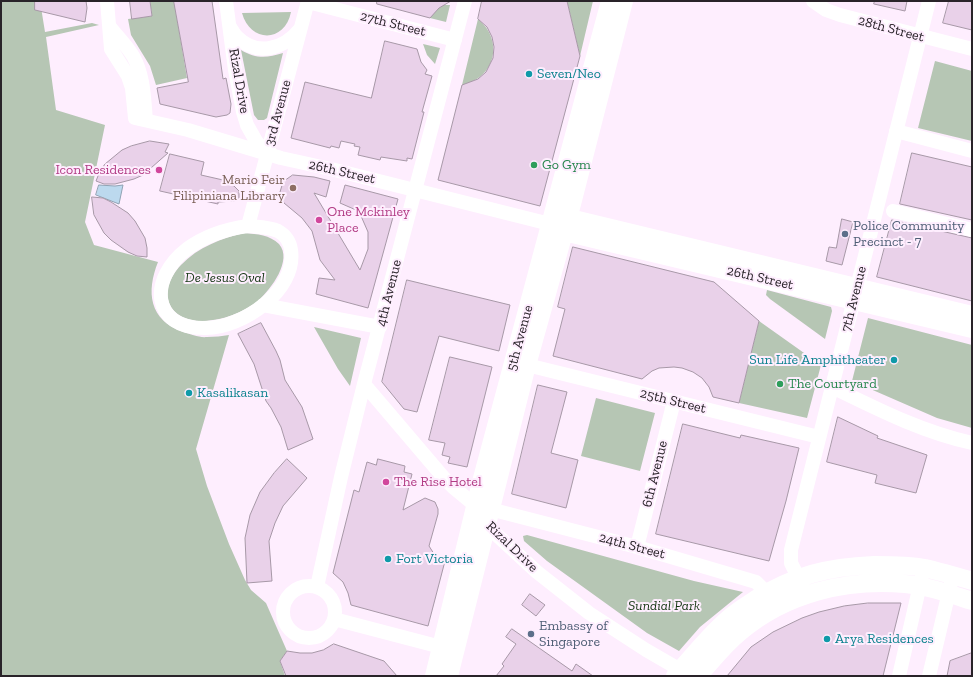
<!DOCTYPE html>
<style>
body{margin:0}
#map{position:relative;width:973px;height:677px;overflow:hidden;background:#feeefe;font-family:"Zilla Slab",serif}
canvas{display:block}
.frame{position:absolute;inset:0;border:2px solid #292329;pointer-events:none}
</style>
<div id="map">
<canvas width="973" height="677"></canvas>
<div class="frame"></div>
</div>
<script>
const ctx = document.querySelector('canvas').getContext('2d');
ctx.lineJoin = 'round';
function fill(path, color) { ctx.fillStyle = color; ctx.fill(path, 'evenodd'); }
function trace(path, color, width, dash) { ctx.strokeStyle = color; ctx.lineWidth = width; ctx.lineCap = dash ? 'butt' : 'round'; ctx.setLineDash(dash || []); ctx.stroke(path); }
function label(font, color, halo, rows, align = 'center') {
  ctx.font = font + ' "Zilla Slab",serif'; ctx.lineWidth = 4; ctx.setLineDash([]); ctx.textBaseline = 'middle'; ctx.strokeStyle = halo; ctx.fillStyle = color; for (const [text, x, y, turn = 0] of rows) {
    ctx.save(); ctx.translate(x, y); ctx.rotate((+turn || 0) * Math.PI / 180); ctx.textAlign = isNaN(turn) ? turn : align; if (halo) ctx.strokeText(text, 0, 0); ctx.fillText(text, 0, 0); ctx.restore();
  }
}
fill(new Path2D(`
 M1,1H40L45,32L92,23L99,25L46,37L56,110L105,125L85,222L94,245L158,262C146,292 149,320 183,332C191,334 199,338 207,337C215,337 222,336 229,335L196,449L207,486L229,544L245,580L251,590L266,603L287,651L280,661L285,676H1Z
 M150,1H174L187,78L156,85L150,66L131,35L128,19L152,16Z
 M567,1H593L580,56Z
 M443,5H450L446,22L430,18L433,12Z
 M291,12C285,43 250,43 242,13Z
 M478,19C504,40 496,78 462,85Z
 M423,44L440,48L435,64L427,55Z
 M241,50C256,59 267,58 283,53L267,118L264,120H258L254,115Z
 M935,61L972,71V141L918,128Z
 M245,233C257,234 270,235 279,244C293,260 271,289 259,300C247,310 229,318 213,320C173,327 152,296 181,265C198,247 222,238 245,233Z
 M767,290L831,307L832,311L825,339L770,299L766,295Z
 M868,318L972,345V428L937,418L852,381Z
 M759,321L821,365L807,418L739,403Z
 M314,327L361,338L350,386L338,369Z
 M596,398L655,413L640,471L581,456Z
 M527,535L694,581L743,592L700,627L679,651L647,633L547,561L524,541L523,536Z`), '#b6c6b4');
const water = new Path2D(`
 M99,185L115,186L123,185L119,204L96,195Z`);
fill(water, '#bcd9ee');
trace(water, '#90a2b3', 1);
const building = new Path2D(`
 M35,1H86L87,8L85,22L35,10Z
 M130,1H150L152,16L132,19Z
 M174,1H212L223,79L226,78L231,104L230,113L227,115L216,117L160,104L157,88L188,82Z
 M377,1H451L439,8L430,18L377,4Z
 M482,1H567L580,56L540,206L438,180L462,85L478,79L486,72L493,58L494,47L492,37L487,27L478,19Z
 M875,1H907L905,11L874,4Z
 M949,1H972V30L943,23Z
 M385,41L417,49L421,62L427,70L425,74L432,76L422,112H424L412,159L407,158V161L381,157L380,160L358,155L360,147L354,146L355,144L341,141L339,148L331,146L330,148L291,138L305,82L371,98Z
 M150,141L169,144L165,152L168,153L143,175L134,179L115,184H104L96,181L100,171L105,164L122,150L131,146Z
 M912,153L972,167V220L900,204Z
 M170,154L204,162L201,175L223,180L234,186L239,191V198L234,201L218,202V204L160,191Z
 M293,175L314,177L330,181L326,197L314,193L360,270L368,249V232L361,216L356,210L340,203L345,185L398,199L368,308L316,294L319,278L335,280L320,260L312,231L302,218L284,203L281,197L280,192L283,182Z
 M92,197L103,198L111,202L128,213L135,221L145,238L147,248V257L137,256L128,252L111,240L104,233L94,215Z
 M842,219L853,222L842,265L826,261L829,247L836,248Z
 M892,220L972,238V301L877,277Z
 M573,247L714,282L759,321L739,403L713,397L709,387L702,378L693,372L682,368L674,367L659,368L652,371L642,379L553,356L565,309L558,307Z
 M407,280L510,305L499,351L439,336L417,412L404,409L382,382Z
 M261,323L276,351L280,360L285,380L302,407L313,439L288,450L281,427L271,408L266,401L254,364L238,334Z
 M450,357L492,367L467,467L448,463L450,457L442,455L445,443L429,440Z
 M538,385L567,392L551,453L578,460L566,508L512,494Z
 M838,417L878,436L877,438L927,455L916,493L875,483L877,475L827,462Z
 M683,424L740,438L741,435L799,448L786,501L769,561L656,534Z
 M287,459L307,478L283,506L275,523L269,541L272,581L247,583L245,538L250,515L260,492L274,473Z
 M378,459L405,466L404,472L412,474L403,510L425,498L435,502L438,509V514L429,546L436,557L445,561L428,626L351,605L348,593L343,582L333,573L354,490L359,492L367,462L376,465Z
 M530,594L545,605L536,616L522,605Z
 M868,603H901L883,676H727L751,647L773,632L802,618L819,612L844,606Z
 M512,629L572,671L576,664L593,676H496L504,666L502,664L516,644L506,637Z
 M334,644L384,661L397,676H286L280,661L287,651L300,653H312L323,650Z
 M972,653V676H947L950,661Z`);
fill(building, '#e9d1e9');
trace(building, '#a798a7', 1);
trace(new Path2D(`
 M107,1L111,49L128,76L132,88L135,118L188,130L281,158L331,169L550,224
 M226,1L235,70L243,112L247,125L256,141L267,154
 M813,1L826,10L840,15L972,49
 M308,2L455,40
 M110,27C118,37 127,46 133,56C144,75 144,99 146,120
 M230,27C232,30 234,34 237,37C257,57 284,49 300,29
 M896,131L972,151
 M893,211L972,230
 M248,226C258,227 269,227 278,231C285,235 290,242 291,250C297,291 242,328 206,328C150,329 149,278 187,249C205,236 226,229 248,226Z
 M248,226L308,1
 M263,305L380,327
 M527,365L819,437
 M364,384L444,478L453,487L476,506L487,526L537,572L589,613L646,650L691,676
 M832,387C877,409 922,432 972,443
 M482,507L637,547L756,582L767,593L771,602
 M637,547L674,401
 M283 612a26 26 0 1 1 52 0a26 26 0 1 1-52 0Z
 M317,587L341,477L364,384L465,1
 M803,587L791,563V550L929,1
 M334,619L441,647
 M899,676L922,576
 M929,676L953,575`), '#fff', 14);
trace(new Path2D(`
 M556,221L568,217L578,220L972,315
 M554,226L564,232L972,329
 M434,676L481,482L610,1
 M449,676L527,365L572,204L624,1
 M675,676C692,657 709,635 729,618C737,611 747,605 756,599C796,575 827,567 874,565C891,565 909,565 925,568C941,572 957,576 972,581
 M698,676C712,661 724,645 740,632C786,593 846,579 905,584C928,586 950,594 972,601`), '#fff', 18);
for (const [x, y, r, color] of [
 [529,74,4,"#0f9aa8"],
 [534,165,4,"#2e9e5b"],
 [159,170,4,"#d1479c"],
 [293,188,4,"#8d6e63"],
 [319,220,4,"#d1479c"],
 [845,234,4,"#5c6f8a"],
 [894,360,4,"#0f9aa8"],
 [780,384,4,"#2e9e5b"],
 [189,393,4,"#0f9aa8"],
 [386,482,4,"#d1479c"],
 [388,559,4,"#0f9aa8"],
 [531,634,4,"#5c6f8a"],
 [827,639,4,"#0f9aa8"]
]) { const dot = new Path2D(); dot.arc(x, y, r, 0, 2 * Math.PI); ctx.fillStyle = color; ctx.fill(dot); trace(dot, '#feeefe', 1.5); }
label('14px', '#292329', '#feeefe', [
 ["27th Street",393,24,14],
 ["28th Street",891,29,15],
 ["Rizal Drive",239,81,80],
 ["3rd Avenue",278,113,-75],
 ["26th Street",342,172,13],
 ["26th Street",760,278,13],
 ["4th Avenue",389,293,-76],
 ["7th Avenue",854,299,-76],
 ["5th Avenue",520,338,-75],
 ["25th Street",673,401,14],
 ["6th Avenue",655,474,-76],
 ["24th Street",632,546,15],
 ["Rizal Drive",512,547,44]
]);
label('14px', '#0d838f', '#feeefe', [
 ["Seven/Neo",537,74],
 ["Sun Life Amphitheater",886,360,"right"],
 ["Kasalikasan",197,393],
 ["Fort Victoria",396,559],
 ["Arya Residences",835,639]
], 'left');
label('14px', '#27864d', '#feeefe', [
 ["Go Gym",542,165],
 ["The Courtyard",788,384]
], 'left');
label('14px', '#b23c85', '#feeefe', [
 ["Icon Residences",151,170,"right"],
 ["One Mckinley",327,212],
 ["Place",327,228],
 ["The Rise Hotel",394,482]
], 'left');
label('14px', '#785e54', '#feeefe', [
 ["Mario Feir",285,180],
 ["Filipiniana Library",285,196]
], 'right');
label('14px', '#4e5e75', '#feeefe', [
 ["Police Community",853,226],
 ["Precinct - 7",853,242],
 ["Embassy of",539,626],
 ["Singapore",539,642]
], 'left');
label('italic 14px', '#123410', '#feeefe', [
 ["De Jesus Oval",225,278],
 ["Sundial Park",664,606]
]);
</script>
